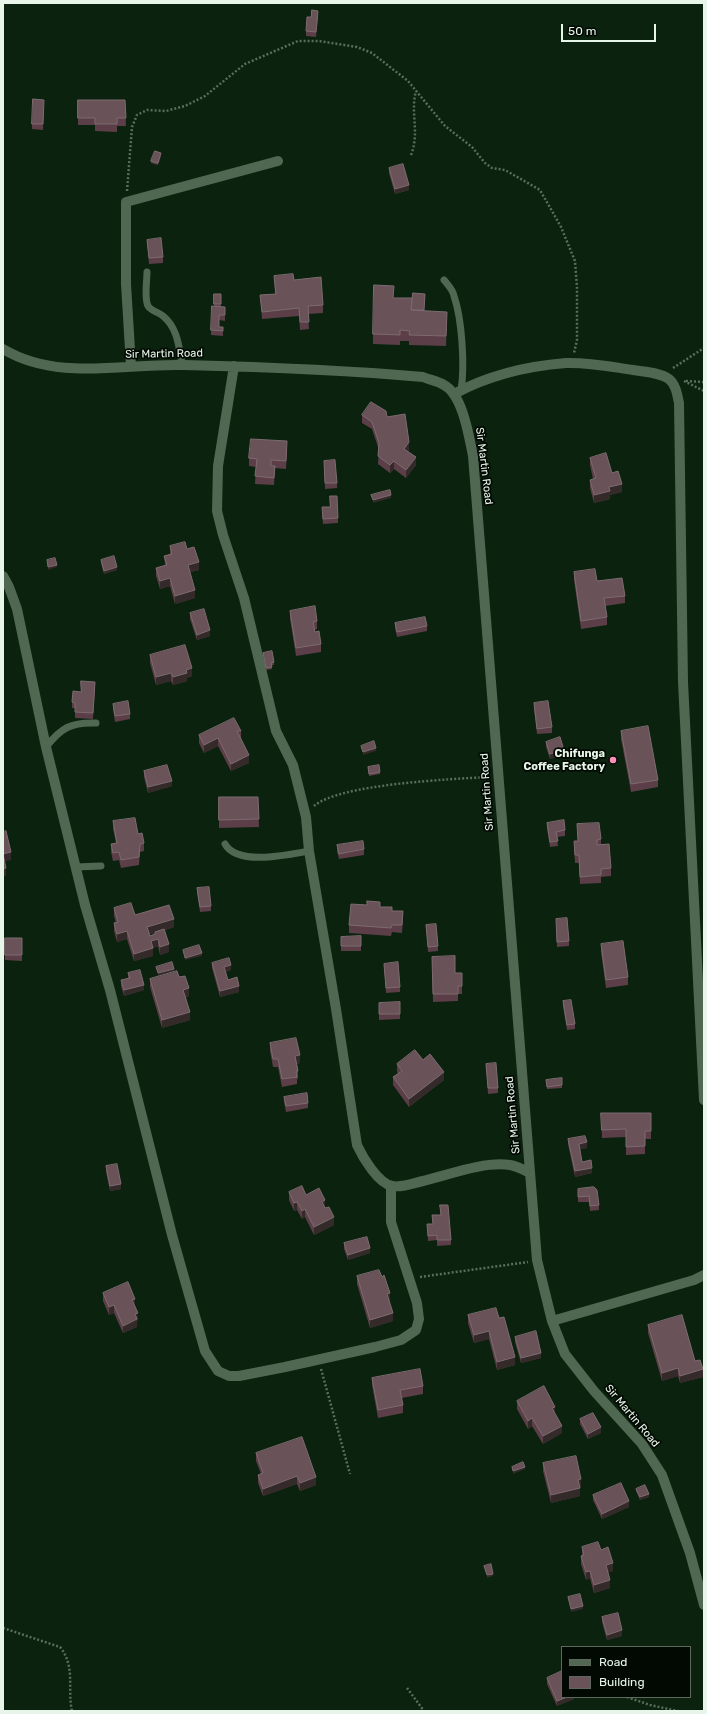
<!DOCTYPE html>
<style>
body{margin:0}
#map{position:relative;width:707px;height:1714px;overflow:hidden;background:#0a220e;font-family:Rubik,sans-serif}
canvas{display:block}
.frame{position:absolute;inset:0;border:4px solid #e7f6e8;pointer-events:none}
.legend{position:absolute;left:561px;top:1646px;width:130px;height:52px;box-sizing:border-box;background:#020903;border:1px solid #5e685f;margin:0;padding:5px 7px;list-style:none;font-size:12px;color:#e7f6e8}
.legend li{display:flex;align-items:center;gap:8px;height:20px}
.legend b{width:20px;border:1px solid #5e685f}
.scale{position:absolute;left:561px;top:24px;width:95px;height:18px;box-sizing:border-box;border:2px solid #e7f6e8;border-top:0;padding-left:5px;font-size:12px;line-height:14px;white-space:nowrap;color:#e7f6e8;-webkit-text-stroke:3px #020903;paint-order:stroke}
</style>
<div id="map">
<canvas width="707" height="1714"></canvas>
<div class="frame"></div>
<ul class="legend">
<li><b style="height:5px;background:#506852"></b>Road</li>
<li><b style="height:11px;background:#6a5259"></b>Building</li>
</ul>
<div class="scale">50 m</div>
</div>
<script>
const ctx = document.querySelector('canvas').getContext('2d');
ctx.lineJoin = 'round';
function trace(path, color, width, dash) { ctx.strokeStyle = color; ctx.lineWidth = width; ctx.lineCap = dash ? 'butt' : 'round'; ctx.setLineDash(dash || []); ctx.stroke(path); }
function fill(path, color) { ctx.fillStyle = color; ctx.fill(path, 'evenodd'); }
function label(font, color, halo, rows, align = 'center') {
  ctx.font = font + ' Rubik,sans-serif'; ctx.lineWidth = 3.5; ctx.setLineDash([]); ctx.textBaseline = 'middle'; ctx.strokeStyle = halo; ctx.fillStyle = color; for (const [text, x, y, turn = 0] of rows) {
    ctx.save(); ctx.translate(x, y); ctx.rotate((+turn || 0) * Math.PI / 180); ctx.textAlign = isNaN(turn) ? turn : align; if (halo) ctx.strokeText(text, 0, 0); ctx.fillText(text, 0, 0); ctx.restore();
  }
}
trace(new Path2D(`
 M411,155C420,132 410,113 416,91
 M127,191L132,127L137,115L147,110L166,111L185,106L205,96L245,64L298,41H319L357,47L372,53L408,81L445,126L472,147L485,163L492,168L505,170L540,190L561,227L575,261L577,287V340L574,353
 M673,368L704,348
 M684,381L704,391
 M686,381L704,382
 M314,806C339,784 452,779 489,777
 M420,1277L528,1262
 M321,1369L350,1474
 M3,1628L60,1647C76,1667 67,1689 72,1711
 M407,1688L424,1711
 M627,1697L650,1705L678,1711`), '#596e5c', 2.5, [2, 2]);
trace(new Path2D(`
 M147,272C147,281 144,298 148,306C151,311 158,312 163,316C178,328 179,348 182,364
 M444,280C448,285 453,290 454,296C462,319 465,366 461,390
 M46,747C61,728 71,722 96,723
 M225,844C237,866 287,855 309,851
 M75,867L101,866`), '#506852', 7);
trace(new Path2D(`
 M3,349C58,382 124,363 184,365C264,367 344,370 423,377C430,380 438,381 444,385C463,395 469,437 473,456L537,1260L552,1321L565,1354L594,1391L642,1444L662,1475L690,1553L704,1605
 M131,366L126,284V202L278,161
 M234,366L218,466L217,511L223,535L244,598L276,731L293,765L306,817L309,851L336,1009L357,1145C363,1158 378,1183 392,1186C402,1188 414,1183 423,1181C448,1175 484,1161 510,1165C517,1166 524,1170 530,1173
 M454,394C487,376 528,366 566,363C588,362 612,367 633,370C644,372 659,372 669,379C676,385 677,394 679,403L683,682L704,1100
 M3,576L9,587L17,609L46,747L85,905L110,990L172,1235L205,1351L218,1371L229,1376H239L285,1367L375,1347L401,1340L416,1330L419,1319L417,1303L391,1222V1186
 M552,1321L694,1280L704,1275`), '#506852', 10);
fill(new Path2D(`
 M318,16L316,37L306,36V31L311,17Z
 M78,100H125L126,126H117V132L95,131V125H78Z
 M44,105L43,130L32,129V124Z
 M161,156L158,165L151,163V161Z
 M389,168L409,190L395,194L389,173Z
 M147,240L163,257V263L149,264Z
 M274,276L294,280L323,305V313L308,314L309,329L300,330L299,316L262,319L260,295L275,294Z
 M413,293L425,294L424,311L447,322L446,346L409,345V341H400V345L373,344V334L393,298L412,310Z
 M214,294H221V307H225V321L219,320V327H223V336L211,335V330L214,306Z
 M362,415L387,417L409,450L408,452L416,465L406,478L394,469L390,473L378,464L379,450L372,429L362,423Z
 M287,449L286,469L275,468L274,485L255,484L256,467L249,466V458Z
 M590,458L612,473L622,492L610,495V499L594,503L590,488V480L593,479L590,465Z
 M324,461L337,483V488L325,489Z
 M322,512L338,518V523L323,524Z
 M170,546L187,549L199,570L190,572L195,598L175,604L170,586L160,589L156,576V568L165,565L164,556L170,554Z
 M101,560L117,570L104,574L101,563Z
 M574,572L597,581L625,596V603L605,606L607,617V625L581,629L574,580Z
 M290,611L317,621V629L314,630L321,644V652L296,656L290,619Z
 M190,613L210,636L197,640L190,619Z
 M395,623L427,626V631L397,637L395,628Z
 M263,653L274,662V665H272V669L266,670Z
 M150,655L192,676L187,678V681L173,685L171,681L156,685L150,663Z
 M95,687L93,719L75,718V708H72V702L81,692Z
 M534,703L552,727V733L537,734L534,708Z
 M113,704L130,714V719L115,722L113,709Z
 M241,731V739L249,763L231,771L218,746L204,753L199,743V735Z
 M621,731L658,780V787L631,792L621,739Z
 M546,742L564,755L550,759L546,747Z
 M368,767L380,772V774L369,776Z
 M144,771L172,786L148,793L144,777Z
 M219,797H258L259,827L219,828Z
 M113,821L138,834L144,843V851L140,852L139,865L121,868L119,860L113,861L111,852V844L116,843L113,829Z
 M547,823L565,830V836L557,837L558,846L550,847L547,828Z
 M577,824L601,839V845L611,868V876L601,877V883L580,884L579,863H575L574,849V841H578Z
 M337,845L364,849V855L339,859L337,851Z
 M197,888L211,906V911L200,912L197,893Z
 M380,907L392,911L403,919L402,933L392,932L391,936L349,933V925Z
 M114,908L174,927L165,930L169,952L160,955L158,946L153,948V956L134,961L127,939L117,942L114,931V923H116L114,916ZM155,933V934L150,936L149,934Z
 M556,924L569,941V946L557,947Z
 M426,925L438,946V951L428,952Z
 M361,936V951H341V937Z
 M5,938H22V961L5,960Z
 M601,944L628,977V985L606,988L601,952Z
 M432,957L455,973H462V994H458V1001L433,1002Z
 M212,963L231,970L225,972L228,980L239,992L220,997L212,968Z
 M384,964L400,987V992L386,993Z
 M128,973L144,990L124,996L121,986V980L128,978Z
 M179,977L189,996L186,997L190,1020L162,1028L150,987V979Z
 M563,1001L575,1024V1029L567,1030L563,1006Z
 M400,1002V1019L379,1020V1003Z
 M270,1043L300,1063L297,1064L298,1071V1079H297V1084L282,1087L278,1067H273L270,1051Z
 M423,1060L444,1080L409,1107L393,1085V1077L398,1074L397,1072V1064Z
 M486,1064L498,1088V1093L488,1094Z
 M562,1078V1088L547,1089L546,1080Z
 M284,1097L308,1103V1108L286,1112L284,1102Z
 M601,1113H651V1139H645V1154L626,1155V1137L602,1138Z
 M568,1139L587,1148L580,1149L582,1162L592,1173L575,1177L568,1144Z
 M106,1166L121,1189L110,1191L106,1172Z
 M594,1187L599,1205V1210L590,1211L589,1202H578V1189Z
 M289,1192L306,1195L325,1207L334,1225L314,1235L305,1217L302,1219L297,1210L294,1211L289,1200Z
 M440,1205L451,1240V1245L437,1246V1240L428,1241L427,1224H433L432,1215H440Z
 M344,1243L370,1253L348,1260L344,1249Z
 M357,1276L382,1277L390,1301H389L393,1321L370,1328L357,1284Z
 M103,1293L135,1306L138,1320L137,1321V1327L123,1333L114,1313L109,1315L103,1301Z
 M468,1315L499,1318L515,1365L497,1370L489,1339L474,1343L468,1323Z
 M648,1325L695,1361L703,1377L680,1383L678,1376L662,1381L648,1333Z
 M515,1337L541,1358L521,1363L515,1342Z
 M372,1378L423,1386V1394L402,1398L403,1405V1413L378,1418L372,1385Z
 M517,1401L562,1433L543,1444L532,1426L528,1429L517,1409Z
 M580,1419L601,1433L588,1439L580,1424Z
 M256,1453L316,1485L300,1491L297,1484L263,1496L258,1483V1475L261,1474L256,1461Z
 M543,1463L581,1487H579L580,1496L551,1503L543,1471Z
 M636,1489L649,1497L640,1500L636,1491Z
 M593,1495L629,1507L602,1519L593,1500Z
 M582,1547L601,1550L613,1571L608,1572L610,1588L594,1593L590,1578L586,1580L581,1564V1556L582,1555Z
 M602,1617L622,1636L607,1640L602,1622Z
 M547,1678L574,1697V1699L557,1706L547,1684Z`), '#5b3e48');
fill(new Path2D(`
 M161,153V156L158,165V163Z
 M409,185V190L395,194V189Z
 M287,441V449L286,469V461Z
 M409,442V450L404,457V449Z
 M416,457V465L406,478V470Z
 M394,461V469L390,473V465Z
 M622,484V492L610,495V499L594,503V495L609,487Z
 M391,495V498L373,503V500Z
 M199,562V570L188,573V565Z
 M57,565V567L48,570V567Z
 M117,567V570L104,574V571Z
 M170,578V586L160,589V581Z
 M195,590V598L175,604V596Z
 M210,630V636L197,640V635Z
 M192,668V676L187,678V681L173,685V677L186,670Z
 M171,673V681L156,685V677Z
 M218,738V746L204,753V745Z
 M376,748V751L363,755V752Z
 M564,750V755L550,759V754Z
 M249,755V763L231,771V764Z
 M172,781V786L148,793V787Z
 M11,852V860L3,862V854Z
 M6,868V876L3,877V869Z
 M174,919V927L147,935V927Z
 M127,931V939L117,942V934Z
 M158,939V946L151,948V941Z
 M169,944V952L160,955V947Z
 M153,948V956L134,961V954Z
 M202,953V956L185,960V958Z
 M231,965V970L224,972V967Z
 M174,969V971L158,976V973Z
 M144,985V990L124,996V990Z
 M239,986V992L220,997V991Z
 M189,988V996L183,997V990Z
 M190,1012V1020L162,1028V1020Z
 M300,1055V1063L295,1064V1056Z
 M444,1072V1080L409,1107V1099Z
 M587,1142V1148L579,1149V1144Z
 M592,1168V1173L575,1177V1171Z
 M121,1184V1189L110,1191V1186Z
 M325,1200V1208L322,1202Z
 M297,1202V1210L294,1211V1203Z
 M305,1209V1217L302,1219V1211Z
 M334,1217V1225L314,1235V1227Z
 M370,1248V1253L348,1260V1255Z
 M390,1293V1301L387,1302V1294Z
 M135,1299V1306L132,1300Z
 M114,1305V1313L109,1315V1307Z
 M138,1313L137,1327L123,1333V1326L135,1314Z
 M393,1313V1321L370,1328V1320Z
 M489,1331V1339L474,1343V1335Z
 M541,1353V1358L521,1363V1358Z
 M515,1357V1365L497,1370V1362Z
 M678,1368V1376L662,1381V1373Z
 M703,1369V1377L680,1383V1376Z
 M555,1407V1415L552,1408Z
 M532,1418V1426L528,1429V1421Z
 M562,1426V1433L543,1444V1436Z
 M601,1427V1433L588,1439V1434Z
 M525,1467V1469L513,1474V1471Z
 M297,1476V1484L263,1496V1489Z
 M316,1477V1485L300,1491V1483Z
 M581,1479V1487L578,1488V1480Z
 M580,1488V1496L551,1503V1495Z
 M649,1494V1497L640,1500V1497Z
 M629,1501V1507L602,1519V1514Z
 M613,1563V1571L606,1573V1565Z
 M590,1571V1578L586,1580V1572Z
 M493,1574V1576L487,1578V1575Z
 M610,1580V1588L594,1593V1585Z
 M583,1606V1609L571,1612V1609Z
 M622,1630V1636L607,1640V1635Z
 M567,1697H574V1699L557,1706V1701Z`), '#342a2a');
const building = new Path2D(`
 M312,10L318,11L316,32L306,31L307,17H311Z
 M33,99L44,100L43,124H32Z
 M78,100H125L126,118H117V124H95V118H78Z
 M155,151L161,153L158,163L151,161Z
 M403,164L409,185L395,189L389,168Z
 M161,238L163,257L149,258L147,240Z
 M293,274L294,280L321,277L323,305L308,306L309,322H300L299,308L262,312L260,295L276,294L274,276Z
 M374,285L394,286L393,298H412L411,310L447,312L446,336L409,335L410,331L400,330V335L373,334Z
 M413,293L425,294L424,310H412Z
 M214,294H221V304H214Z
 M212,306L225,307V315H219V327H223V331L211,330Z
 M371,402L386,411L387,417L405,414L409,442L404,449L416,457L406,470L394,461L390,465L378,456L379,443L372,422L362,415Z
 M251,439L287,441L286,461L271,460V466H275L274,478L255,476L257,459L249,458Z
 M606,453L612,473L618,471L622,484L609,487L610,491L594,495L590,480L596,478L590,458Z
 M335,460L337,483H325L324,461Z
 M390,490L391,495L373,500L371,495Z
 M330,496H337L338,518L323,519L322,507H330Z
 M185,542L187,549L194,547L199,562L188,565L195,590L175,596L170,578L160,581L156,568L167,565L164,556L172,554L170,546Z
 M114,556L117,567L104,571L101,560Z
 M55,558L57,565L48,567L47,560Z
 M595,569L597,581L622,578L625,596L604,598L607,617L581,621L574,572Z
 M315,606L317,621L313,622L315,632L319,631L321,644L296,648L290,611Z
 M204,609L210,630L197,635L190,613Z
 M425,617L427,626L397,632L395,623Z
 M185,645L192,668L186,670L187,673L173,677L171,673L156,677L150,655Z
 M272,651L274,662L271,663L272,667L266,668L263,653Z
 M81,681L95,682L93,713L75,712V703L72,702L73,691L81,692Z
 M128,701L130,714L115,716L113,704Z
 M548,701L552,727L537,729L534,703Z
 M234,718L241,731H237L249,755L231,764L218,738L204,745L199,735Z
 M648,726L658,780L631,784L621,731Z
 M560,737L564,750L550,754L546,742Z
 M374,741L376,748L363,752L361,746Z
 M167,765L172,781L148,787L144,771Z
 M379,765L380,772L369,774L368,767Z
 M219,797H258L259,819L219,820Z
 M135,818L138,834L142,833L144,843L140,844L139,857L121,860L119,852L113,853L111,844L117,843L113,821Z
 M564,820L565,830L556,832L558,841L550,842L547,823Z
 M599,823L601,839L597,840V845L609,844L611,868L601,869V875L580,877L579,855H575L574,841H578L577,824Z
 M6,831L11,852L3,854V832Z
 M363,841L364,849L339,854L337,845Z
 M3,854L6,868L3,869Z
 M209,887L211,906L200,907L197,888Z
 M367,901L380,902V907H392V911H403L402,925H392L391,928L349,925L351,904L367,905Z
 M131,903L135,915L169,905L174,919L147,927L150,936L155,934V932L164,929L169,944L160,947L158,939L151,941L153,948L134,954L127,931L117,934L114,923L118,922L114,908Z
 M567,918L569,941L557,942L556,919Z
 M436,924L438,946L428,947L426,925Z
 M361,936V946H341V937Z
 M5,938H22V955H5Z
 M623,941L628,977L606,980L601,944Z
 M199,945L202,953L185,958L183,950Z
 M455,956V973H462V986H458V994H433L432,957Z
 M229,958L231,965L224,967L228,980L237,977L239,986L220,991L212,963Z
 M172,962L174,969L158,973L156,967Z
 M398,962L400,987L386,988L384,964Z
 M140,970L144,985L124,990L121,980L130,978L128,973Z
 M177,971L179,977L185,976L189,988L183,990L190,1012L162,1020L150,979Z
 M571,1000L575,1024L567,1025L563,1001Z
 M400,1002V1014H379V1003Z
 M296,1038L300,1055L295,1056L298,1071H296L297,1077L282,1079L278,1059H273L270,1043Z
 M415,1050L423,1060L430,1054L444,1072L409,1099L393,1077L402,1071L397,1064Z
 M496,1063L498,1088H488L486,1064Z
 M562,1078V1085L547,1087L546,1080Z
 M307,1093L308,1103L286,1106L284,1097Z
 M601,1113H651V1131H645V1146L626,1147V1129L602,1130Z
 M585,1136L587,1142L579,1144L582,1162L591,1160L592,1168L575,1171L568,1139Z
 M117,1164L121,1184L110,1186L106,1166Z
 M302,1186L306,1195L319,1188L325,1200L322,1202L325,1208L329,1207L334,1217L314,1227L305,1209L302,1211L297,1202L294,1203L289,1192Z
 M594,1187L597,1190L599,1205L590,1206L589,1196L578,1197V1189Z
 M440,1205H448L451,1240H437V1235L428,1236L427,1224H433L432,1215H441Z
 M367,1237L370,1248L348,1255L344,1243Z
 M379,1270L382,1277L384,1275L390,1293L387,1294L393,1313L370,1320L357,1276Z
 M128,1282L135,1299L132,1300L138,1313L135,1314L137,1319L123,1326L114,1305L109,1307L103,1293Z
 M496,1308L499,1318L504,1317L515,1357L497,1362L489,1331L474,1335L468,1315Z
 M682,1315L695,1361L700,1360L703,1369L680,1376L678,1368L662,1373L648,1325Z
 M536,1331L541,1353L521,1358L515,1337Z
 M420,1369L423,1386L400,1390L403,1405L378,1410L372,1378Z
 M544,1386L555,1407L552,1408L562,1426L543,1436L532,1418L528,1421L517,1401Z
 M593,1413L601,1427L588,1434L580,1419Z
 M302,1437L316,1477L300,1483L297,1476L263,1489L258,1475L263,1473L256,1453Z
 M576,1456L581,1479L578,1480L580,1488L551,1495L543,1463Z
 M523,1462L525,1467L513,1471L512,1467Z
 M621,1483L629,1501L602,1514L593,1495Z
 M645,1485L649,1494L640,1497L636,1489Z
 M598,1542L601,1550L608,1547L613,1563L606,1565L610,1580L594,1585L590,1571L586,1572L581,1556L584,1555L582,1547Z
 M491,1564L493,1574L487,1575L484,1566Z
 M580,1594L583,1606L571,1609L568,1597Z
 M618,1613L622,1630L607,1635L602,1617Z
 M562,1671V1697H567L557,1701L547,1678Z`);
fill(building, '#6a5259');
trace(building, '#7d6b70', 1);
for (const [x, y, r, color] of [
 [613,760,4,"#ff8ebb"]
]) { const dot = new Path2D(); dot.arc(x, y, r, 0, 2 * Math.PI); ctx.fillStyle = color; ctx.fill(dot); trace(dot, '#020903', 1.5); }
label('11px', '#e7f6e8', '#020903', [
 ["Sir Martin Road",164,354,-1],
 ["Sir Martin Road",484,466,83],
 ["Sir Martin Road",487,792,-94],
 ["Sir Martin Road",513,1115,-95],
 ["Sir Martin Road",632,1416,50]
]);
label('bold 11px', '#e7f6e8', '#020903', [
 ["Chifunga",605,754],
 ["Coffee Factory",605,767]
], 'right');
</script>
